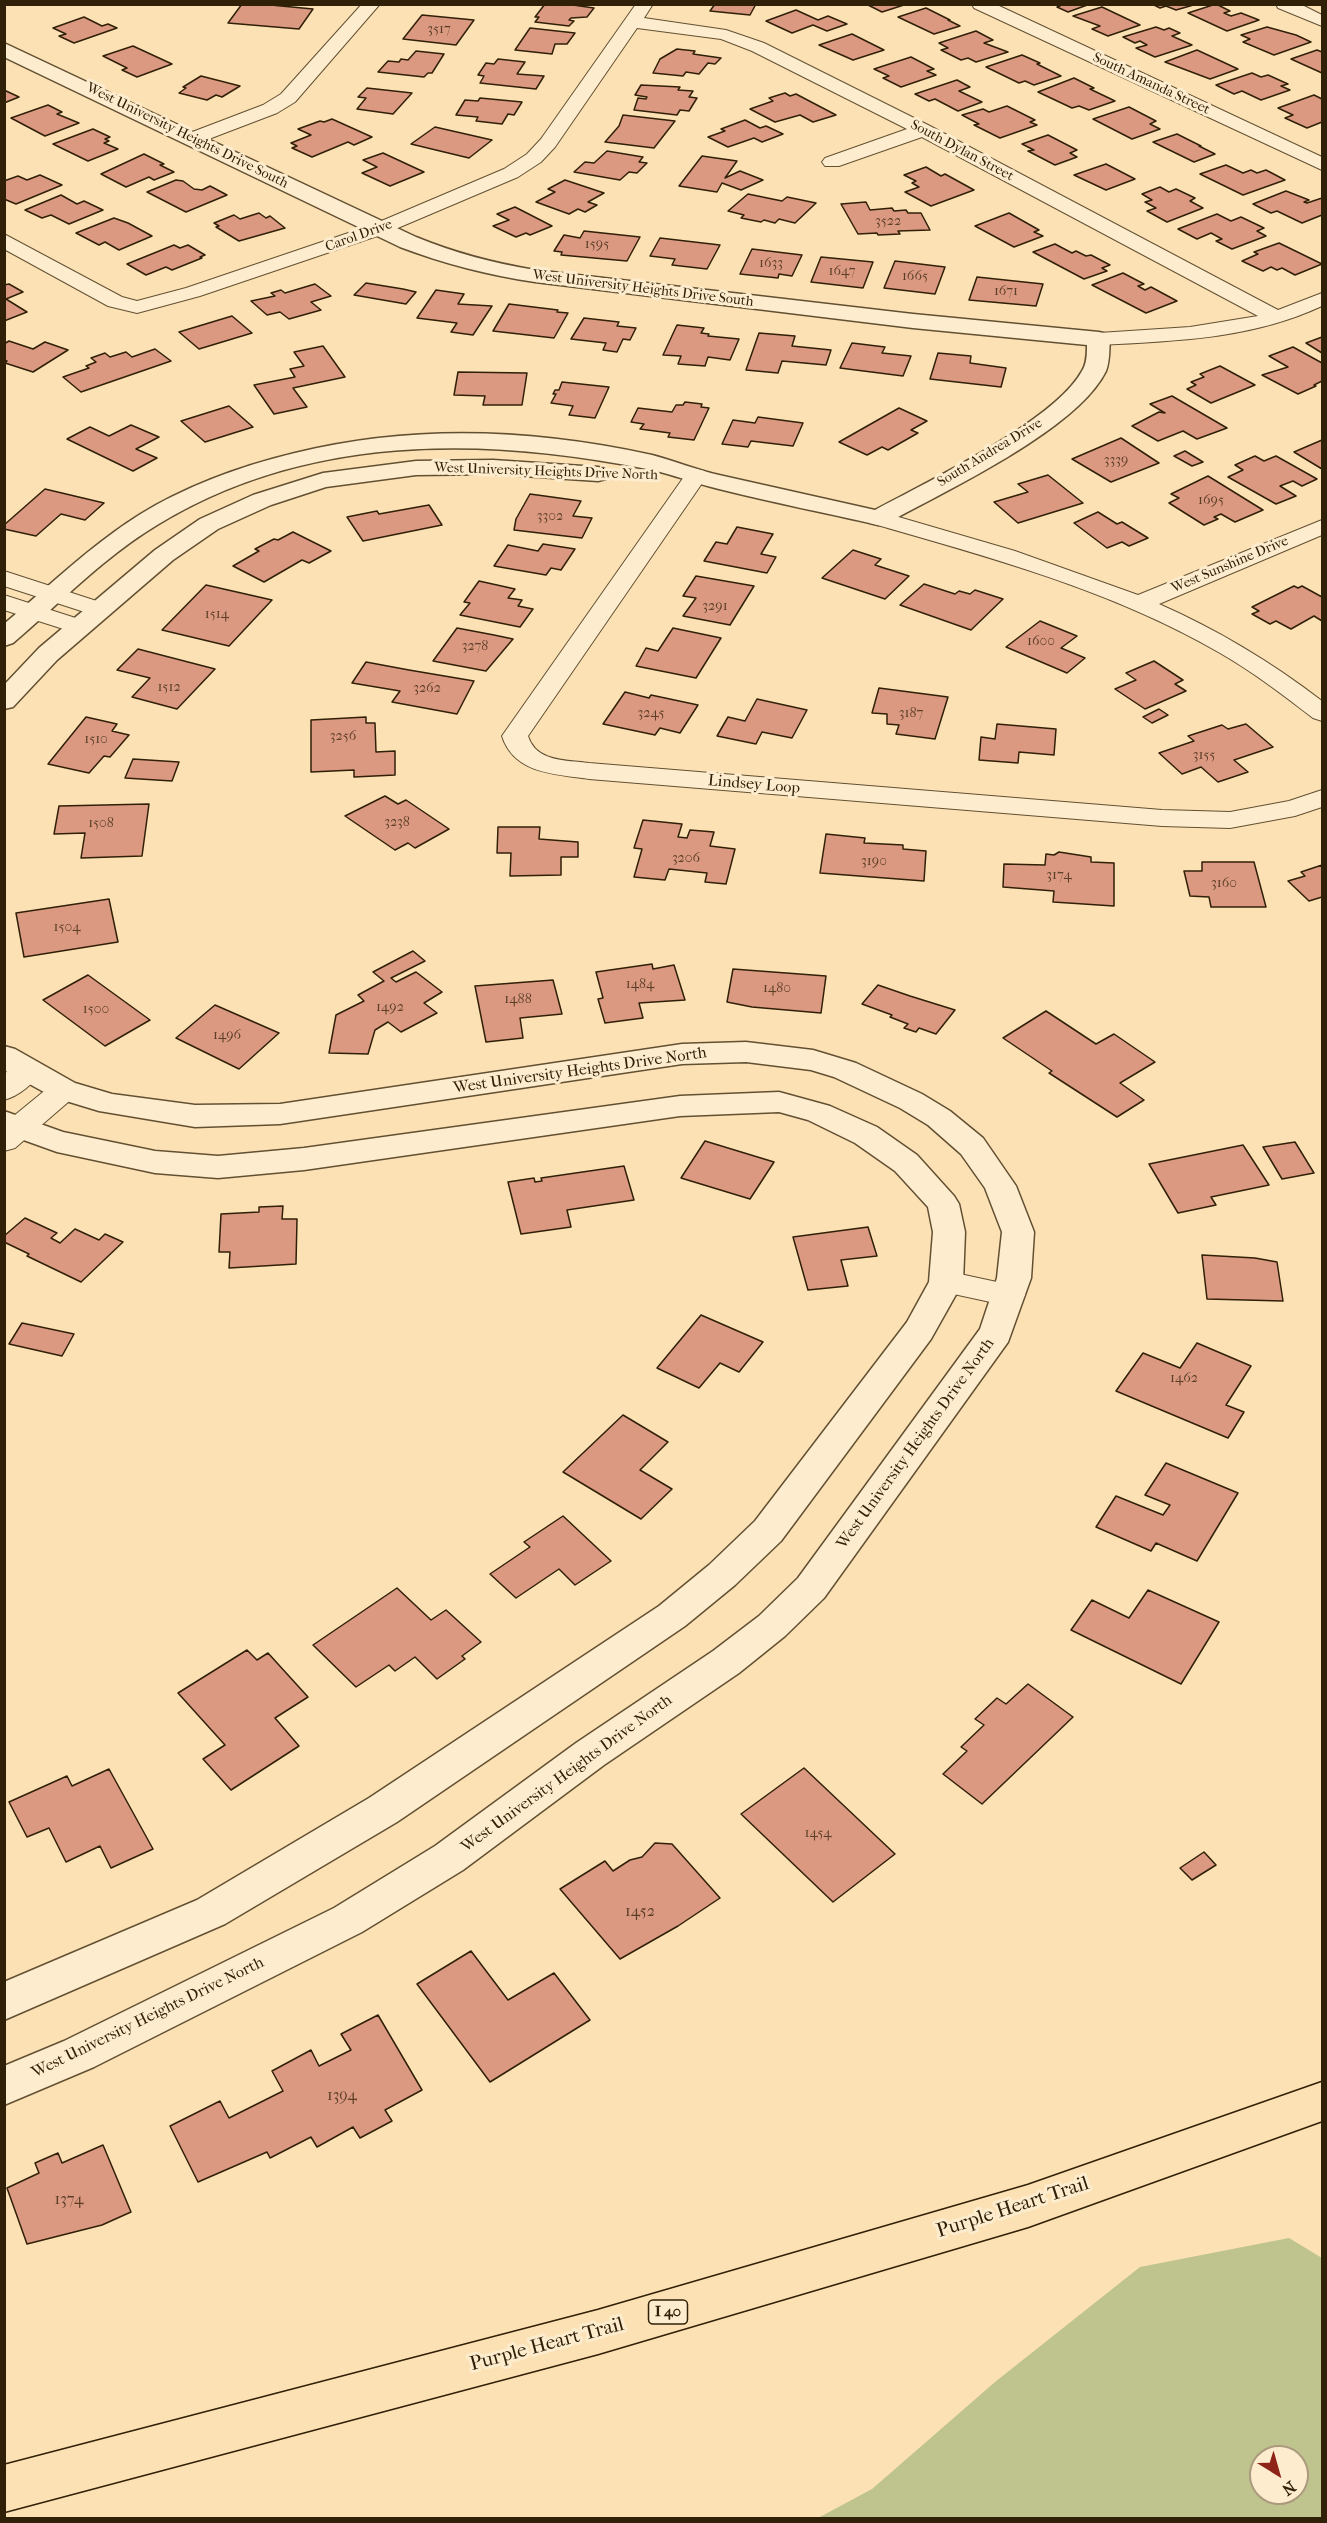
<!DOCTYPE html>
<style>
body{margin:0}
#map{position:relative;width:1327px;height:2523px;overflow:hidden;background:#fce1b4;font-family:"IM FELL French Canon",serif}
canvas{display:block}
.frame{position:absolute;inset:0;border:6px solid #302007;pointer-events:none}
.north{position:absolute;left:1249px;top:2445px;width:60px;height:60px;box-sizing:border-box;background:#fdecce;border:2px solid #ab9a7e;border-radius:50%;rotate:143deg;font-size:16px;font-weight:700;line-height:24px;text-align:center;color:#302007}
.north::after{content:'';display:block;margin:auto;width:21px;height:27px;background:#8f2418;clip-path:polygon(50% 0,100% 100%,50% 72%,0 100%)}
</style>
<div id="map">
<canvas width="1327" height="2523"></canvas>
<div class="frame"></div>
<div class="north">N</div>
</div>
<script>
const ctx = document.querySelector('canvas').getContext('2d');
ctx.lineJoin = 'round';
function fill(path, color) { ctx.fillStyle = color; ctx.fill(path, 'evenodd'); }
function trace(path, color, width, dash) { ctx.strokeStyle = color; ctx.lineWidth = width; ctx.lineCap = dash ? 'butt' : 'round'; ctx.setLineDash(dash || []); ctx.stroke(path); }
function label(font, color, halo, rows, align = 'center') {
  ctx.font = font + ' "IM FELL French Canon",serif'; ctx.lineWidth = 6; ctx.setLineDash([]); ctx.textBaseline = 'middle'; ctx.strokeStyle = halo; ctx.fillStyle = color; for (const [text, x, y, turn = 0] of rows) {
    ctx.save(); ctx.translate(x, y); ctx.rotate((+turn || 0) * Math.PI / 180); ctx.textAlign = isNaN(turn) ? turn : align; if (halo) ctx.strokeText(text, 0, 0); ctx.fillText(text, 0, 0); ctx.restore();
  }
}
fill(new Path2D(`
 M1289,2238L1322,2258V2518H818L872,2489L995,2382L1140,2267ZM1261,2457H1297V2493H1261Z`), '#bfc38d');
const building = new Path2D(`
 M242,4H260L313,9L299,29L228,23Z
 M545,4H566L594,8L587,17L571,18L569,20L574,21L569,26L535,22L539,17H535Z
 M715,4H756L750,15L710,11Z
 M866,4H907L882,12Z
 M1057,4H1090L1068,12L1057,7L1060,6Z
 M1152,4H1197L1176,10L1166,6L1160,8Z
 M1216,4L1230,11L1224,13L1231,16L1241,13L1259,20L1227,31L1188,13Z
 M1102,7L1140,25L1108,36L1092,29L1100,26L1073,16Z
 M926,8L950,20H948L960,26L934,34L898,17Z
 M796,10L818,20L828,16L847,24L827,31L813,25L792,33L766,21Z
 M422,15L474,20L456,45L403,39Z
 M84,17L102,26L108,24L117,28L74,43L59,36L66,34L53,28Z
 M1156,27L1164,30L1169,28L1180,33L1172,36L1192,45L1155,57L1136,48L1147,45L1140,41L1135,43L1123,37Z
 M1267,27L1296,35L1311,42L1274,55L1243,42L1250,39L1241,35Z
 M530,28L575,33L567,44H555L552,54L515,50Z
 M976,31L993,40L984,43L1008,52L976,62L968,58L961,60L941,50L948,48L939,43Z
 M852,34L884,50L853,60L819,45Z
 M133,46L172,64L137,77L122,70L127,68L103,56Z
 M677,49L695,51L693,54L721,58L715,64L708,63L699,74L686,72L683,76L653,73L660,59Z
 M1197,50L1238,69L1210,79L1165,62Z
 M1317,50L1322,52V73L1291,59Z
 M416,51L444,54L432,73H428L424,77L378,72L388,61L399,62L401,59L408,60Z
 M1022,55L1040,63L1037,64L1061,76L1034,85L1025,81L1019,83L986,67Z
 M911,57L934,69L927,71L936,75L901,87L883,78L889,76L874,69Z
 M498,59L525,62L517,74L544,76L536,89L480,83L484,76L478,75L486,63L494,64Z
 M1252,73L1261,77L1268,75L1288,84L1281,86L1290,90L1261,100L1242,91L1234,94L1216,85Z
 M201,76L240,86L222,97L216,95L207,100L179,93L186,88L183,87Z
 M1074,78L1094,88L1090,89L1115,101L1089,110L1079,106L1072,108L1038,92Z
 M957,80L970,87L959,91L982,102L958,111L935,99L929,101L915,94Z
 M641,85L680,87L678,90L693,91L689,97L697,98L689,111L680,110L677,115L634,110L638,98L646,99L647,97L635,95Z
 M367,88L412,93L393,114L357,109L366,98L358,97Z
 M4,90L19,97L4,103Z
 M785,93L790,96L796,94L836,115L813,122L800,115L775,122L750,109L773,101L769,98Z
 M1314,95L1322,99V122L1307,128L1285,118L1293,115L1278,108Z
 M480,98L522,102L514,115L508,114L502,124L476,121L478,117L456,115L465,100L478,101Z
 M48,105L62,112L57,114L79,123L45,136L11,118Z
 M1007,106L1035,120L1030,122L1037,125L1000,138L974,125L979,124L962,115L983,109L989,112Z
 M1129,107L1156,121L1150,124L1160,129L1132,139L1093,119Z
 M623,115L675,121L654,148L605,142L619,126Z
 M332,119L372,137L354,145L348,142L312,157L292,148L297,146L291,143L311,135L298,129L320,121L324,122Z
 M745,120L760,128L766,126L783,134L762,142L754,138L728,147L708,137L725,131L721,129Z
 M435,127L492,140L469,158L411,144Z
 M93,129L110,137L105,139L109,141L104,143L118,149L88,161L53,144Z
 M1177,134L1201,146H1199L1215,154L1194,162L1153,142Z
 M1048,135L1077,150L1070,153L1077,157L1055,165L1028,151L1034,150L1022,144Z
 M607,151L643,157L639,162L647,163L637,173L629,172L620,180L574,172L585,162L594,163Z
 M383,153L424,172L390,186L362,173L377,167L363,160Z
 M144,154L164,164L160,165L174,172L154,180L149,177L126,187L101,174Z
 M702,156L737,161L725,178L740,171L763,180L741,190L722,183L717,192L679,186Z
 M1106,164L1135,179L1106,190L1074,175Z
 M1226,165L1243,173L1251,170L1257,173L1266,170L1285,180L1243,195L1200,174Z
 M926,167L941,176L945,174L974,190L931,206L905,192L919,187L912,183L916,181L904,175Z
 M40,175L62,185L16,204L4,199V181L18,176L27,180Z
 M176,180L183,181L194,189L202,190L210,186L227,195L186,212L147,192Z
 M565,180L604,193L588,202L597,205L585,212L578,209L569,214L536,202L555,192L548,189Z
 M1160,187L1169,192L1176,189L1195,198L1190,201L1203,208L1167,222L1147,211L1156,208L1145,202L1152,200L1142,194Z
 M1286,191L1309,200L1304,202L1307,203L1322,198V215L1302,223L1277,211L1271,213L1253,204Z
 M748,194L782,201L787,197L816,203L795,223L779,219L775,223L764,220L761,222L741,218L744,215L728,211Z
 M61,195L77,204L84,201L103,210L69,224L51,215L42,218L25,210Z
 M866,202L870,210L892,208L894,211L906,210L908,213H921L930,230L898,231L900,234L878,235L877,233L858,234L841,204Z
 M515,207L552,226L530,235L526,233L516,237L493,226L509,220L497,214Z
 M259,213L266,218L270,216L285,228L239,241L216,227L219,226L214,223L234,215L240,219Z
 M1009,213L1039,230L1034,232L1043,236L1014,247L975,226Z
 M1217,214L1231,221L1241,217L1264,228L1257,231L1266,236L1232,249L1216,241L1222,239L1211,233L1197,239L1178,229Z
 M114,218L128,223L152,236L119,250L105,242L99,245L76,233Z
 M584,231L640,237L627,261L561,255L562,252L554,251L564,235L580,238Z
 M660,238L720,245L707,269L672,265L675,259L650,256Z
 M1279,243L1322,264L1295,275L1282,268L1277,270L1271,267L1263,271L1242,261L1258,254L1254,252Z
 M1055,244L1072,253L1076,251L1086,256L1091,255L1110,265L1102,268L1107,271L1084,279L1033,252Z
 M174,245L180,248L188,245L205,255L200,257L202,258L172,270L166,267L146,275L127,264Z
 M752,249L802,255L792,276L779,274L778,278L740,274Z
 M821,257L873,262L863,288L811,282Z
 M895,261L945,267L935,294L884,288Z
 M1123,273L1144,284L1138,286L1145,290L1151,287L1177,301L1146,313L1092,285Z
 M977,277L1043,284L1036,306L969,300Z
 M366,283L403,289L416,292L406,304L354,295Z
 M9,284L23,292L6,299L27,312L4,321V285Z
 M315,284L331,296L311,302L321,310L289,319L280,312L267,315L251,301L275,296L271,293L281,290L285,293Z
 M436,290L464,294L458,304L492,306L473,335L451,332L457,323L417,318Z
 M509,304L558,310L557,312L568,313L554,338L493,331Z
 M232,316L252,333L199,349L179,332Z
 M584,318L619,322L617,326L636,328L630,340L623,339L617,352L603,350L606,343L571,339Z
 M677,325L704,328L701,333L709,334L708,336L739,339L730,360L708,357L705,366L678,364L681,356L663,355Z
 M759,333L795,336L792,346L831,350L826,365L782,361L778,373L746,370Z
 M1322,337V353L1306,343Z
 M9,341L33,349L45,342L68,350L33,372L5,363L7,361L4,360V344Z
 M852,343L885,347L882,353L911,356L903,376L840,368Z
 M323,346L345,377L293,388L307,407L274,414L254,385L295,377L290,369L304,366L294,352Z
 M1293,347L1322,363V381L1314,385L1316,386L1298,394L1262,375L1288,367L1269,356Z
 M155,349L171,361L81,392L63,377L89,368L86,366L96,362L91,358L105,353L110,357L126,352L132,357Z
 M938,353L971,356L970,363L1006,368L1001,387L930,379Z
 M1220,366L1255,385L1211,403L1187,389L1196,385L1191,382L1204,377L1200,374Z
 M458,372L527,373L522,405H483L485,396L454,395Z
 M562,382L609,387L595,418L569,415L573,406L551,403L556,394H553L555,390H559Z
 M1172,396L1227,428L1197,439L1183,431L1158,441L1132,426L1159,412L1165,413L1150,404Z
 M685,402L702,404L701,407L709,408L694,440L668,437L670,433L640,429L644,424L631,422L638,408L672,412L676,405H683Z
 M229,406L253,427L205,442L181,421Z
 M899,408L927,421L911,430L918,433L888,450L882,447L867,455L839,442Z
 M758,417L803,423L793,446L751,441L748,447L722,444L733,420L755,423Z
 M131,425L159,437L136,449L157,458L133,471L67,439L90,427L109,436Z
 M1121,438L1159,463L1111,482L1072,459Z
 M1322,440V469L1294,452Z
 M1185,451L1203,462L1192,466L1174,456Z
 M1255,456L1264,461L1276,456L1317,479L1302,486L1293,481L1280,486L1296,496L1276,504L1228,477L1243,470L1235,465Z
 M1048,475L1083,503L1018,523L994,502L1028,492L1018,484Z
 M1208,476L1263,510L1235,522L1221,514L1214,517L1218,519L1204,525L1169,503L1179,498L1171,494Z
 M45,489L104,503L85,520L61,514L36,536L4,529V525Z
 M530,494L581,501L573,516L592,518L582,538L514,530L516,519Z
 M429,505L442,525L363,541L347,517L377,511L379,514Z
 M1098,512L1117,524L1122,522L1148,538L1129,546L1122,542L1107,548L1074,523Z
 M737,527L773,534L761,554L776,557L767,573L704,561L716,542L727,544Z
 M293,532L331,551L309,563L302,560L264,582L233,566L259,551L255,549L274,539L278,540Z
 M543,544L575,549L561,570L551,568L546,575L494,566L508,545L538,551Z
 M853,550L881,559L875,565L909,576L885,599L822,578Z
 M696,576L754,586L730,625L683,616L696,598L683,596Z
 M479,581L515,589L508,598L522,600L518,606L533,609L520,627L460,615L470,603L464,602Z
 M924,584L955,594L959,591L970,594L975,590L1003,599L971,630L900,605Z
 M206,585L272,600L229,646L162,630Z
 M1294,586L1298,588L1302,586L1322,597V621L1314,616L1291,629L1276,621L1270,624L1252,614L1259,611L1252,607Z
 M1040,621L1077,636L1061,648L1085,658L1067,673L1006,647Z
 M457,628L494,635L513,639L486,671L433,661Z
 M673,628L721,638L696,678L636,666L646,648L658,651Z
 M138,649L215,669L177,709L132,697L150,678L117,670Z
 M1154,661L1183,680L1175,684L1186,691L1145,709L1115,689L1136,680L1126,673Z
 M366,662L409,670L474,681L457,714L392,702L400,691L352,683Z
 M879,688L948,697L935,739L896,734L899,725L887,724V714L872,713Z
 M625,692L649,698L651,695L698,705L680,733L660,728L655,735L603,724Z
 M757,699L807,710L792,738L762,732L756,744L717,736L728,717L745,721Z
 M1159,709L1168,715L1152,723L1143,717Z
 M86,717L117,724L112,731L129,735L110,757L104,756L89,773L48,764Z
 M366,717V723H375L376,752L395,751V775L354,777V770L311,772V720Z
 M997,724L1056,729L1054,755L1019,752L1018,763L979,760L981,737L995,739Z
 M1246,724L1273,747L1234,760L1248,772L1218,782L1201,767L1182,774L1159,753L1194,741L1188,736L1222,725L1228,729Z
 M133,759L179,762L172,781L125,778Z
 M385,796L398,804L406,800L449,829L415,848L408,843L395,850L345,816Z
 M149,804L142,856L81,858L85,833L54,834L59,806Z
 M643,820L682,824L678,837L687,838L690,830L714,832L710,846L735,849L726,884L705,882L707,873L669,869L665,880L634,877L642,849L634,848Z
 M498,827H540L539,839L578,842V857H561V875L510,876L511,853H497Z
 M826,834L865,838L864,843L903,845V849L926,851L924,881L820,873Z
 M1059,852L1091,857V862L1114,863V906L1053,902L1054,891L1003,887L1004,864L1045,865L1046,854L1054,855Z
 M1202,862H1254L1266,907H1211L1209,897L1190,896L1184,871H1202Z
 M1322,865V897L1309,901L1288,881L1305,876L1301,872Z
 M109,899L118,942L24,957L16,913Z
 M413,951L425,961L391,978L396,982L416,972L442,992L424,1003L437,1013L401,1032L388,1022L375,1030L368,1054L329,1053L336,1015L364,1001L358,995L384,981L373,972Z
 M652,964L653,969L674,965L685,1000L639,1003L643,1018L605,1023L598,999L603,998L596,972Z
 M733,969L826,976L821,1013L752,1007L727,1002Z
 M88,975L150,1020L105,1046L43,1000Z
 M553,980L562,1014L520,1018L523,1038L486,1042L475,986Z
 M878,985L910,996L955,1010L936,1034L919,1028L916,1032L904,1028L908,1024L890,1017L892,1015L862,1004Z
 M215,1005L279,1033L239,1069L176,1038Z
 M1046,1011L1096,1044L1114,1034L1155,1062L1120,1083L1144,1100L1117,1117L1049,1073L1052,1071L1003,1038Z
 M705,1141L774,1162L750,1199L681,1178Z
 M1295,1142L1314,1173L1282,1179L1263,1147Z
 M1243,1145L1269,1185L1211,1197L1216,1205L1178,1213L1149,1164Z
 M624,1166L634,1200L567,1210L571,1227L521,1234L508,1182L534,1178L535,1182L542,1181L541,1178Z
 M283,1206L282,1219H297L296,1264L229,1268L230,1252H219L221,1214L259,1212V1207Z
 M25,1218L57,1233L51,1238L60,1243L75,1229L99,1240L105,1234L123,1242L81,1282L27,1256L29,1254L4,1242V1236Z
 M868,1227L877,1256L841,1260L848,1286L808,1290L793,1237Z
 M1202,1255L1255,1258L1277,1262L1283,1301L1207,1299Z
 M701,1315L763,1342L739,1372L720,1363L699,1388L657,1368Z
 M22,1323L74,1334L62,1356L9,1344Z
 M1197,1343L1251,1366L1226,1405L1244,1412L1228,1438L1116,1391L1143,1353L1180,1368Z
 M623,1415L668,1442L640,1470L672,1489L641,1519L563,1472Z
 M1166,1463L1238,1493L1197,1561L1156,1543L1151,1551L1096,1527L1116,1496L1163,1515L1170,1505L1145,1495Z
 M563,1516L611,1561L575,1585L559,1569L516,1598L490,1574L530,1547L524,1542Z
 M397,1588L431,1620L446,1610L481,1642L462,1656L465,1659L437,1679L415,1657L395,1671L389,1665L356,1687L313,1645Z
 M1148,1590L1219,1622L1181,1684L1071,1630L1092,1600L1129,1618Z
 M247,1650L257,1660L268,1653L308,1697L275,1718L299,1746L231,1790L203,1759L225,1745L178,1693Z
 M1028,1684L1073,1717L982,1804L943,1774L967,1751L961,1747L984,1725L975,1719L997,1698L1006,1704Z
 M804,1768L895,1854L833,1902L741,1814Z
 M109,1769L153,1849L111,1868L100,1846L66,1862L49,1828L27,1837L9,1802L67,1776L72,1786Z
 M655,1843L672,1844L720,1898L678,1926L620,1959L560,1889L605,1861L613,1871L630,1860L642,1857Z
 M1204,1852L1216,1865L1192,1880L1180,1868Z
 M471,1951L508,2000L554,1973L590,2020L490,2082L417,1984Z
 M378,2015L422,2090L385,2110L392,2121L360,2138L353,2127L317,2147L311,2137L270,2158L267,2152L198,2182L170,2126L220,2101L229,2118L283,2091L272,2071L311,2050L319,2066L351,2050L341,2034Z
 M103,2145L131,2212L102,2225L27,2244L7,2188L39,2173L35,2163L58,2153L62,2163Z`);
fill(building, '#dc9982');
trace(building, '#302007', 1.5);
const minor = new Path2D(`
 M362,4H380L295,102L277,113L201,142H187L184,138L187,134L263,105L281,94Z
 M636,4H653L644,18L726,30L764,43L930,126L1278,310L1322,293V306C1251,339 1176,341 1099,345L1091,344L1088,339L1091,334L1099,333L1190,327L1258,316L922,137L839,166H825L822,162L825,158L907,129L752,51L721,39L637,28L555,147L541,162L518,177L386,233L200,296L137,313L108,306L4,249V234L122,297L137,301L186,288L372,225L504,169L527,154L541,139Z
 M972,4H995L1322,157V170L974,8Z
 M1276,4H1300L1322,15V26L1278,8Z
 M696,469L704,471L707,476L528,736C536,762 566,760 589,763L1162,810L1230,812L1289,801L1322,790V807L1295,816L1230,828L1162,826L589,779C555,774 514,774 502,736L688,471Z
 M878,511L1015,551L1138,595L1322,520V535L1159,604C1218,630 1271,662 1322,701V721L1313,718C1283,695 1253,672 1220,653C1112,590 989,557 870,523L866,518L870,513Z
 M4,571L109,605L112,610L109,615L100,617L4,586Z
 M4,595L88,622L91,627L88,632L79,634L4,610Z
 M28,1060L38,1063L43,1070C34,1083 19,1096 4,1100V1074L18,1063Z
 M64,1080L74,1083L79,1090L74,1097L15,1148L4,1151V1124L54,1083Z
 M946,1271L1020,1287L1025,1295L1020,1303L1009,1306L935,1290L930,1282L935,1274Z`);
const tertiary = new Path2D(`
 M4,43L416,237C455,253 493,263 535,270L913,314L1099,332L1107,334L1110,339C1109,349 1110,361 1106,371C1077,430 945,491 887,523L878,525C826,513 775,503 723,490C697,484 672,474 647,469C482,436 305,434 157,525C104,557 60,603 13,643L4,646V624C48,587 90,546 139,515C186,486 241,466 295,453C413,424 534,429 652,455C675,461 697,470 719,475C771,487 823,498 875,510C927,482 1055,421 1082,371C1087,364 1087,353 1087,345L913,328L535,282C488,275 445,264 400,247L4,57Z
 M493,460L598,467L606,469L610,474L606,479L598,481L493,474L416,475L326,487L271,505L218,529L173,560L57,660L13,707L4,709V685L39,648L155,550L200,519L253,495L323,473L416,461Z
 M746,1042L813,1050L856,1063L922,1094L950,1111L983,1138L1016,1186L1034,1232L1031,1278L1008,1342L824,1598L785,1636L739,1673L604,1765L463,1870L362,1932L94,2067L4,2105V2066L64,2041L334,1908L435,1846L576,1743L713,1651L759,1616L798,1578L980,1329L997,1278L1002,1232L985,1188L961,1154L928,1125L900,1108L834,1077L811,1070L746,1062L682,1064L280,1124L195,1127L99,1111L53,1097L4,1070V1046L15,1049L75,1083L112,1094L195,1105L280,1104L682,1044Z
 M779,1092L830,1106L877,1127L917,1155L954,1196L959,1204L965,1232L963,1282L931,1339L781,1541L735,1585L685,1626L397,1822L225,1924L4,2020V1982L197,1900L369,1798L659,1606L709,1565L755,1521L907,1322L929,1282L933,1232L928,1207L895,1171L855,1143L808,1120L779,1112L680,1116L304,1170L218,1178L155,1173L57,1152L4,1133V1111L63,1132L155,1151L218,1156L304,1148L680,1096Z`);
const motorway = new Path2D(`
 M1322,2082V2121L1028,2227L598,2354L4,2512V2465L598,2310L1028,2185Z`);
trace(minor, '#635032', 2);
trace(tertiary, '#635032', 3);
trace(motorway, '#302007', 3);
fill(minor, '#fdecce');
fill(tertiary, '#fdecce');
fill(motorway, '#fce1b4');
label('14px', '#5b3e26', null, [
 ["3517",439,30],
 ["3522",888,222],
 ["1595",597,245],
 ["1633",771,264],
 ["1647",842,272],
 ["1665",915,277],
 ["1671",1006,292],
 ["3339",1116,461],
 ["1695",1211,501],
 ["3302",550,517],
 ["3291",715,607],
 ["1514",217,615],
 ["1600",1041,642],
 ["3278",475,647],
 ["1512",169,688],
 ["3262",427,689],
 ["3245",651,714],
 ["3187",911,714],
 ["3256",343,737],
 ["1510",96,740],
 ["3155",1204,756],
 ["3238",397,823],
 ["1508",101,824],
 ["3206",686,859],
 ["3190",874,862],
 ["3174",1059,876],
 ["3160",1224,884],
 ["1504",67,928],
 ["1484",640,985],
 ["1480",777,989],
 ["1488",518,1000],
 ["1492",390,1008],
 ["1500",96,1010],
 ["1496",227,1036],
 ["1462",1184,1379],
 ["1454",818,1834]
]);
label('14px', '#302007', '#fdecce', [
 ["South Amanda Street",1151,84,25],
 ["West University Heights Drive South",187,136,26],
 ["South Dylan Street",962,151,28],
 ["Carol Drive",359,236,-20],
 ["West University Heights Drive South",643,289,7],
 ["South Andrea Drive",990,453,-31],
 ["West University Heights Drive North",546,472,2],
 ["West Sunshine Drive",1230,565,-23]
]);
for (const [x, y, w] of [
 [668,2312,39]
]) { const box = new Path2D(); box.roundRect(x - w / 2, y - 12, w, 24, 4.5); ctx.fillStyle = '#fdecce'; ctx.fill(box); trace(box, '#302007', 1.5); }
label('bold 15px', '#302007', null, [
 ["I 40",668,2312]
]);
label('16px', '#302007', '#fdecce', [
 ["Lindsey Loop",754,785,5],
 ["West University Heights Drive North",580,1071,-8],
 ["West University Heights Drive North",916,1444,-54],
 ["West University Heights Drive North",567,1774,-36],
 ["West University Heights Drive North",148,2018,-26]
]);
label('16px', '#5b3e26', null, [
 ["1452",640,1912],
 ["1394",342,2096],
 ["1374",69,2200]
]);
label('20px', '#302007', '#fdecce', [
 ["Purple Heart Trail",1013,2208,-18],
 ["Purple Heart Trail",547,2345,-15]
]);
</script>
